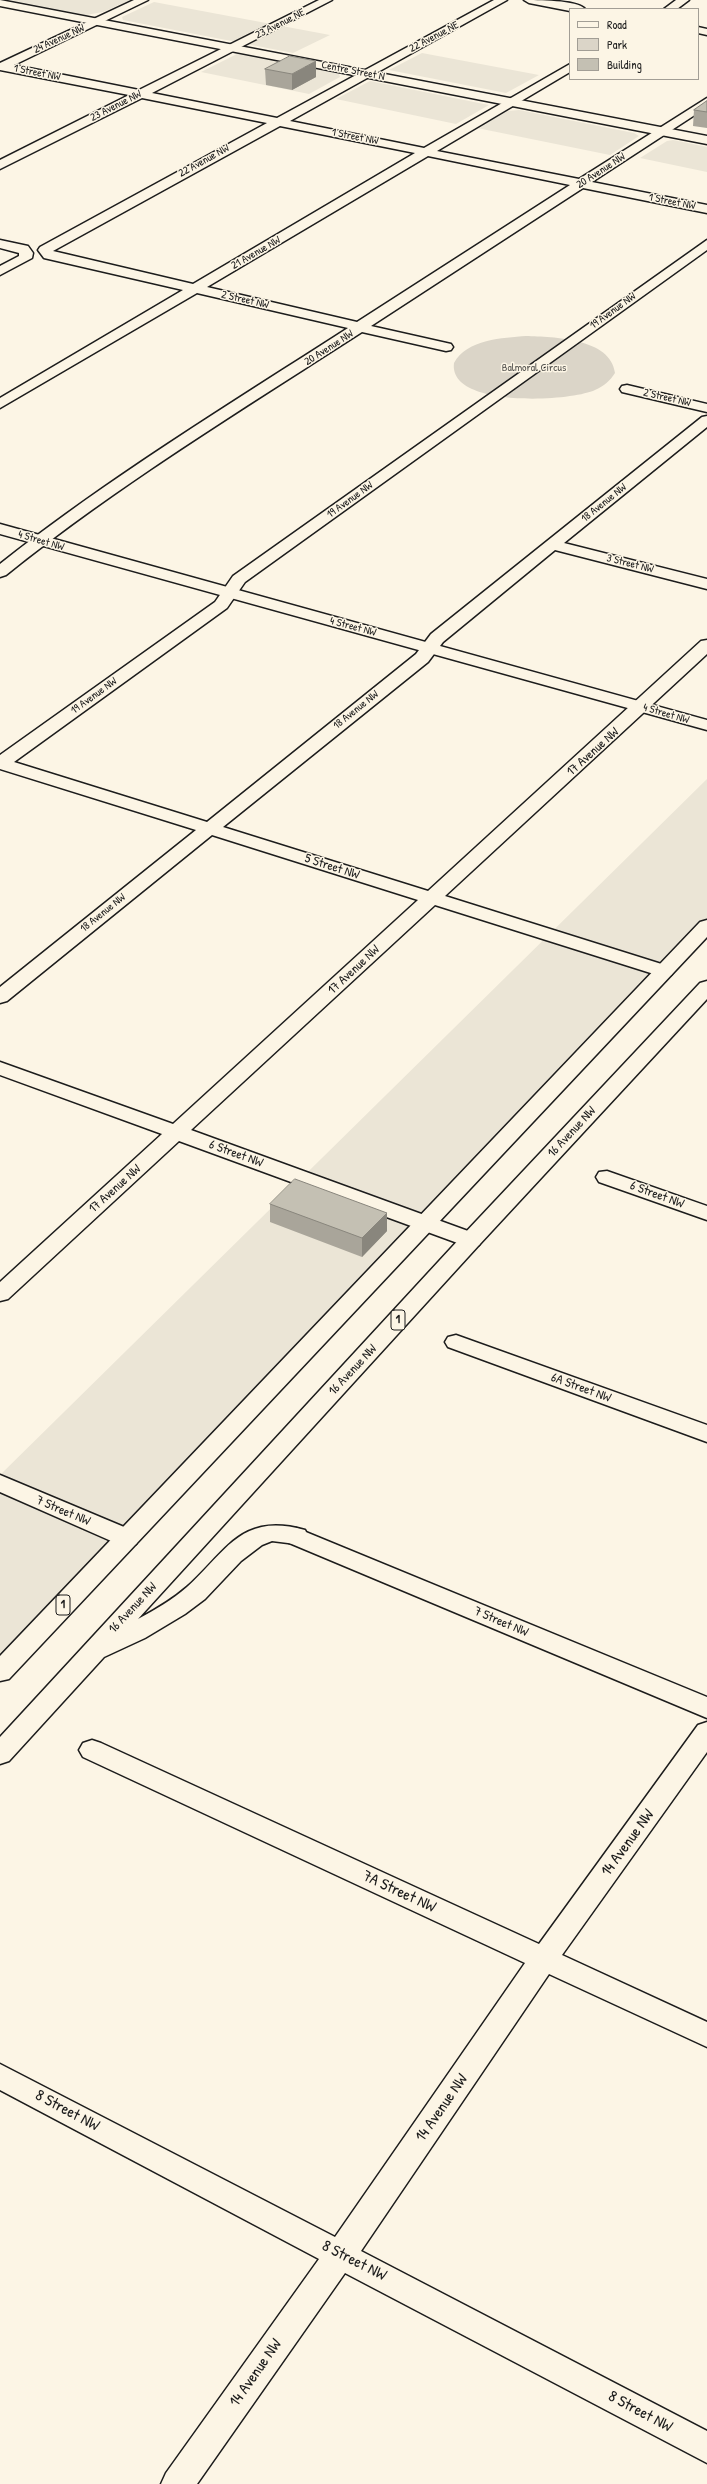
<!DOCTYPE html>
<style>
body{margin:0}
#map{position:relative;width:707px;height:2484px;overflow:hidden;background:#fcf5e5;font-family:"Patrick Hand",sans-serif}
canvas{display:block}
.legend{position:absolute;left:569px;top:8px;width:130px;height:72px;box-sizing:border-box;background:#fcf5e5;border:1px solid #a29e95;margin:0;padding:5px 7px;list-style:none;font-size:12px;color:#1c1c1c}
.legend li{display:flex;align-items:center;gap:8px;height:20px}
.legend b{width:20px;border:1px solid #a29e95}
</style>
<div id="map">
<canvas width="707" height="2484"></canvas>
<ul class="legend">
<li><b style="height:5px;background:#fcf5e5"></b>Road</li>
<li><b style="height:11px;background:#dbd5c8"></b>Park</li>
<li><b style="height:11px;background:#c4c0b3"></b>Building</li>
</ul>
</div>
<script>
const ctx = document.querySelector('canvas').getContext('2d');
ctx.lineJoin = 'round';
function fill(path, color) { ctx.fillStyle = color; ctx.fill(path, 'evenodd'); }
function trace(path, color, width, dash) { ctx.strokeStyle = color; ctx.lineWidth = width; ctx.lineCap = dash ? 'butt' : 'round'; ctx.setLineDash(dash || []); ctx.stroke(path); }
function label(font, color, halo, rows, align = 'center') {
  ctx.font = font + ' "Patrick Hand",sans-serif'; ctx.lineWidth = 3; ctx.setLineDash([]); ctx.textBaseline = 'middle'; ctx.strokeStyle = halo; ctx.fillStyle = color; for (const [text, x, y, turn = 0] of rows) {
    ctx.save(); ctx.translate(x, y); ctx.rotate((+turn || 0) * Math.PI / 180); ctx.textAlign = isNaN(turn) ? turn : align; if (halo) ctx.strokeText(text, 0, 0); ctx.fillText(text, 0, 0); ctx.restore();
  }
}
fill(new Path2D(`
 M10,0H130L103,12L86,15Z
 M154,2L330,35L293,53L123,20L122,17Z
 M422,53L539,75L506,93L389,70Z
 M237,54L339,74L340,77L309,94L201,72Z
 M370,81L489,105L456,124L336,99Z
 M519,110L634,133L639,136L610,155L477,128L508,111Z
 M673,140L707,147V172L640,158L667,141Z
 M707,779V926L0,1672V1475Z`), '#ebe5d6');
fill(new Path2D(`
 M526,336C553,337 611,338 615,373C610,381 604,386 595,390C569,402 448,408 454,363C467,339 503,338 526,336Z`), '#dbd5c8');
const minor = new Path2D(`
 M134,0H148L14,65L139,90L319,0H332L152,93L277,118L494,0H507L290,121L424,148L570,64V72L437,151L579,179L707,98V107L592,182L707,205V213L583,188L371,326L451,344L453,347L451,350L446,351L362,332C241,410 118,485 6,575L0,577V564C110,477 230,404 348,328L197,293L0,408V398L183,290L44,258L38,250L40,247L267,123L142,98L0,169V160L129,95L0,70V63ZM280,126L415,153L193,284L53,251ZM428,156L570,185L357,322L207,287Z
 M524,0C536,0 578,0 585,9L570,11L529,3Z
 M676,0H689L677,9H664Z
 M698,27L707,29V35L698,33Z
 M0,240L28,246L33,253L32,258L0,275V266L19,256V253L0,248Z
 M707,240V250L245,582L227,608L14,762L207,822L416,654L431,634L702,417L707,416V427L564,543L707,579V589L555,550L443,642L428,662L223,827L428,891L701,641L707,640V654L445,896L671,967L674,971L671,975H657L435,905L191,1130L479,1235L482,1240L479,1245L471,1247L463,1245L179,1141L8,1299L0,1301V1282L162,1134L0,1075V1062L173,1124L418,900L212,835L7,1001L0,1003V987L196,830L0,769V755L215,602L233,576Z
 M627,385L707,404V412L622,392L620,389L622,386Z
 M607,1171L707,1206V1220L599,1182L596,1177L599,1172Z
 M456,1335L707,1425V1442L448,1347L445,1342L448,1337Z
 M0,1475L136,1532L139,1538L136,1544L127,1547L118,1544L0,1492Z
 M296,1528L707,1697V1718L287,1542L284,1536L287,1530Z
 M707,1722V1752L562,1955L707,2022V2047L549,1974L361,2251L707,2431V2463L345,2273L197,2484H161L166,2473L319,2259L0,2090V2064L335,2237L525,1963L83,1757L79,1750L83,1743L92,1740L101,1743L539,1944L698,1725Z`);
const major = new Path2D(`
 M0,0L707,136V144L0,6Z
 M0,524L707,720V730L0,534Z`);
const highway = new Path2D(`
 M707,920V937L9,1679L0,1681V1656L700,922Z
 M707,981V999L479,1245L138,1619C155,1610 172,1600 187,1587C227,1551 241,1512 305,1530L308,1536L305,1542L296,1544L272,1541L262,1545L241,1561L205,1599L185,1614L145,1638L104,1657L9,1761L0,1764V1737L463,1235L700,983Z`);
trace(minor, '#1c1c1c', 3);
trace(major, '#1c1c1c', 3);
trace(highway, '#1c1c1c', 3);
fill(minor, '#fcf5e5');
fill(major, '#fcf5e5');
fill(highway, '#fcf5e5');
fill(new Path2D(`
 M265,69L316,77L292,90L266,85Z
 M707,101V128L693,126L694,110Z
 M270,1204L387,1231L362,1257L270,1222Z`), '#a9a59a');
fill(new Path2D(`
 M316,61V77L292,90V74Z
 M387,1213V1231L362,1257V1238Z`), '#89867d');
const building = new Path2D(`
 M290,56L316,61L292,74L265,69Z
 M707,101V112L694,110Z
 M295,1179L387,1213L362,1238L270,1204Z`);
fill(building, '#c4c0b3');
trace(building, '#89867d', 1);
label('11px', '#1c1c1c', '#fcf5e5', [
 ["23 Avenue NE",280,24,-27],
 ["22 Avenue NE",434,37,-28],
 ["24 Avenue NW",59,39,-25],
 ["Centre Street N",353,71,11],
 ["1 Street NW",37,73,11],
 ["23 Avenue NW",116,106,-27],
 ["1 Street NW",355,137,11],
 ["22 Avenue NW",204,161,-29],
 ["20 Avenue NW",601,171,-33],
 ["1 Street NW",672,202,11],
 ["21 Avenue NW",256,253,-30],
 ["2 Street NW",245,300,13],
 ["19 Avenue NW",613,311,-36],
 ["20 Avenue NW",329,348,-33],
 ["2 Street NW",667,398,13],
 ["19 Avenue NW",350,500,-36],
 ["18 Avenue NW",604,503,-39],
 ["4 Street NW",41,541,16],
 ["3 Street NW",630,564,14],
 ["4 Street NW",353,627,15],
 ["19 Avenue NW",94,696,-36],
 ["18 Avenue NW",356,710,-39],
 ["4 Street NW",666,714,16],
 ["18 Avenue NW",103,913,-39]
]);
label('11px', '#555450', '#fcf5e5', [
 ["Balmoral Circus",534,368]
]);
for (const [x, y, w] of [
 [398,1320,14],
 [63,1605,14]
]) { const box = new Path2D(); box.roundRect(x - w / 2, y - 10, w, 20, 3); ctx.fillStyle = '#fcf5e5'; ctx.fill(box); trace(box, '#1c1c1c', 1); }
label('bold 12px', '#1c1c1c', null, [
 ["1",398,1320],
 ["1",63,1605]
]);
label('13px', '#1c1c1c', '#fcf5e5', [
 ["17 Avenue NW",593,752,-42],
 ["5 Street NW",332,867,18],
 ["17 Avenue NW",354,970,-43],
 ["16 Avenue NW",572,1132,-47],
 ["6 Street NW",236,1154,20],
 ["17 Avenue NW",115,1189,-42],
 ["6 Street NW",657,1195,20],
 ["16 Avenue NW",353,1370,-47],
 ["6A Street NW",581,1388,20],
 ["7 Street NW",63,1511,23],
 ["16 Avenue NW",133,1608,-47],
 ["7 Street NW",501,1622,23]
]);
label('16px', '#1c1c1c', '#fcf5e5', [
 ["14 Avenue NW",628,1843,-54],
 ["7A Street NW",399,1892,25],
 ["14 Avenue NW",442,2108,-55],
 ["8 Street NW",67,2111,28],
 ["8 Street NW",354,2261,27],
 ["14 Avenue NW",256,2373,-55],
 ["8 Street NW",640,2412,28]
]);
</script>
